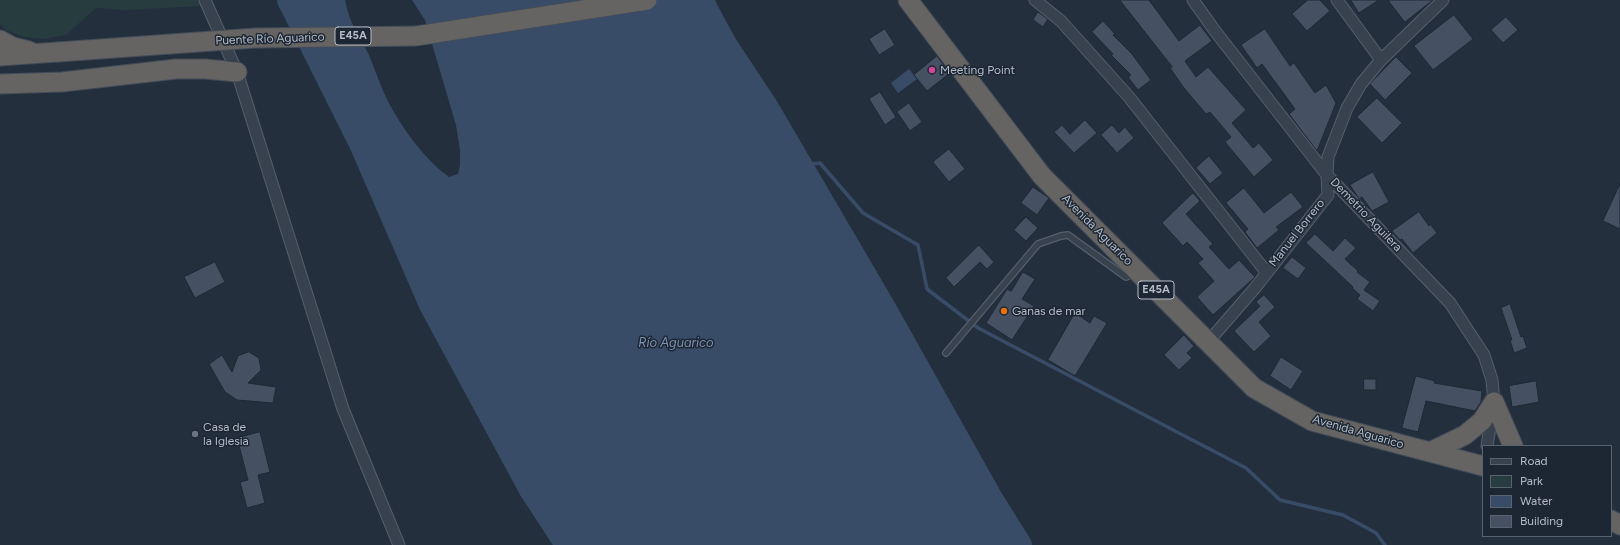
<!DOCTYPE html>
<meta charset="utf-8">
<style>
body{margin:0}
#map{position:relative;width:1620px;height:545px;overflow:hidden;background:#242f3e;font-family:Figtree,sans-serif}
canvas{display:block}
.legend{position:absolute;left:1482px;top:445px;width:130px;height:92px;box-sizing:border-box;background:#1d2633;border:1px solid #59626f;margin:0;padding:5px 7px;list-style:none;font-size:12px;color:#b4bcc9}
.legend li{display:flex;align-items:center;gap:8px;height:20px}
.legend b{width:20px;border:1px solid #59626f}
</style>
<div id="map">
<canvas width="1620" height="545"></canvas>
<ul class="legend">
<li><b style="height:5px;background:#38414e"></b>Road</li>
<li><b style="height:11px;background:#263c3f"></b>Park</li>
<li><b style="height:11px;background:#394c67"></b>Water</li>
<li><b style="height:11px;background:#455162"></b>Building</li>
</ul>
</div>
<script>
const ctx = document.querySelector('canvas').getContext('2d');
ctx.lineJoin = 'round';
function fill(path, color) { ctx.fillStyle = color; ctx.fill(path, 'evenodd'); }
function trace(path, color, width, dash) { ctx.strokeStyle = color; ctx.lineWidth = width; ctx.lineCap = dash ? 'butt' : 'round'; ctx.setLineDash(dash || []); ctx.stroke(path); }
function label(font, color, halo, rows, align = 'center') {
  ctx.font = font + ' Figtree,sans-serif'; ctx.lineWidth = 3; ctx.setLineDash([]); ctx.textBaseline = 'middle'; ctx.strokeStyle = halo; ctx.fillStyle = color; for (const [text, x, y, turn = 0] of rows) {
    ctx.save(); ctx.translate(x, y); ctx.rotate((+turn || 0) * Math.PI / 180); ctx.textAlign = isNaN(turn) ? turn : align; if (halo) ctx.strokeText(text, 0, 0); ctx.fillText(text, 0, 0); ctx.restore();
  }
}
fill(new Path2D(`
 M0,0H198L201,6L127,10L96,8L66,35L44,39L24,37L6,30L0,24Z`), '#263c3f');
fill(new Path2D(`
 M288,0H345C349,22 358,34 368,53C374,66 378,80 384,93C398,123 422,157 449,177L458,174L460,165V150L456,125L425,20L412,0H703L708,11L726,44L768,106L884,306L990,495L1021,545H566L530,490L430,305L361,146Z
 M909,69L917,79L898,93L891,83Z`), '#394c67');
trace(new Path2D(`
 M798,166L820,163L863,213L918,245L927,289L978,328L1246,468L1280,500L1343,515L1376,533L1385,545`), '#394c67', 3.5);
trace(new Path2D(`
 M288,0L361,146L430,305L530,490L566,545
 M703,0L708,11L726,44L767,106L884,306L990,495L1021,545`), '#394c67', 22);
const building = new Path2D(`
 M1120,0H1149L1179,41L1200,25L1212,41L1185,61L1196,77L1208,67L1246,110L1232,123L1253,148L1259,143L1273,160L1254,177L1225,142L1231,137L1210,112L1206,114L1184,88L1170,68L1172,67Z
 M1308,0H1320L1330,11L1307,31L1292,14Z
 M1351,0H1379L1359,13Z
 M1388,0H1433L1405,22Z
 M1038,12L1048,19L1043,27L1033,20Z
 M1454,15L1473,39L1433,70L1414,46Z
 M1506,17L1518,30L1503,43L1491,30Z
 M1103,21L1115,34L1113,35L1132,54L1151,80L1138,90L1128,77L1131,75L1111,55L1113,54L1092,32Z
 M885,29L895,45L879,55L869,39Z
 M1265,29L1290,66L1294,63L1315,93L1326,85L1336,103L1317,151L1289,114L1295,109L1262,64L1257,68L1241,45Z
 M937,56L950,73L927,91L914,75Z
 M1396,57L1412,73L1385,100L1370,84Z
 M880,92L896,117L885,125L869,99Z
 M1377,98L1402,123L1382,143L1357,117Z
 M909,103L922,122L910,131L897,112Z
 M1085,120L1097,133L1074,153L1054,132L1062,125L1070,134Z
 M1112,125L1119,133L1125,127L1134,138L1117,153L1101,135Z
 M949,149L965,169L949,182L933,162Z
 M1209,156L1223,173L1210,184L1196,168Z
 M1373,172L1389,202L1372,211L1362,197L1359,199L1350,185Z
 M1620,184V229L1603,221Z
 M1033,187L1049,198L1037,215L1021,203Z
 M1244,188L1264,213L1291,192L1303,207L1276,227L1279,230L1257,248L1245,232L1248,229L1226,203Z
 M1193,193L1200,201L1186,214L1213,244L1209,247L1229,269L1239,260L1255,277L1213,315L1197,297L1214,281L1198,263L1203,259L1187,242L1183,246L1162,223Z
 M1419,212L1429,226L1430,224L1437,233L1413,253L1402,239L1400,240L1392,231Z
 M1026,217L1038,228L1026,241L1014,230Z
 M1315,234L1333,251L1345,238L1356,248L1345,259L1358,271L1357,272L1370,282L1364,290L1380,301L1373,311L1357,299L1360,295L1352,288L1353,287L1306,243Z
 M979,245L994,262L987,269L980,262L954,287L946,278Z
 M1292,257L1306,268L1298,279L1283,268Z
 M215,262L225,282L195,298L184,277Z
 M1023,272L1035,279L1022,299L1034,306L1012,340L986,323L1007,289L1011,291Z
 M1264,295L1275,307L1259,322L1271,336L1254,352L1234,331L1260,306L1256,302Z
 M1510,304L1521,337L1523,336L1527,348L1514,353L1510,340H1512L1501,308Z
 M1075,313L1090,323L1094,316L1107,323L1075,376L1048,360Z
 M1184,335L1194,346L1187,353L1192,358L1179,370L1164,355Z
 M249,352L259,358L261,370L248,383L276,387L273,403L237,400L225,392L209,364L222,355L232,372L238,356Z
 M1281,357L1303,371L1291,390L1270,376Z
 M1416,376L1435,381L1434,383L1482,391L1481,402L1475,411L1426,401L1418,432L1402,428Z
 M1364,379H1376V390H1364Z
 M1536,381L1539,402L1512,407L1509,386Z
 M260,432L270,472L258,475L265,503L247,508L240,482L248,480L237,438Z`);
fill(building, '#455162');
trace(building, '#1f2835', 1);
const service = new Path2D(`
 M946,353L1038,244L1061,236L1068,235L1126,277L1135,272`);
const minor = new Path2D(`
 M205,0L237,72L343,409L399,545
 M1035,0L1061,21L1129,97L1267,273
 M1193,0L1215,31L1327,175L1450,303L1484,355L1492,380L1494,402L1487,446
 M1337,0L1381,60
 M1208,342L1255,288L1328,195L1327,175L1328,157L1347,108L1361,84L1381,60L1443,0`);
const trunk = new Path2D(`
 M908,0L1042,176L1254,388L1312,421L1483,466
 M0,40L13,47L29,51
 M0,56L58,52
 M0,84L62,82L176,69H205L237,72
 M1494,402L1513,446
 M1430,452L1465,435L1482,421L1494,402
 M1611,520L1620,525`);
trace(service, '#565f6c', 8);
trace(minor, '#565f6c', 13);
trace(trunk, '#434c59', 21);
trace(service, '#38414e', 5.5);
trace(minor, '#38414e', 11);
trace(trunk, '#656462', 19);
const trunkBridge = new Path2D(`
 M58,52L255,38L416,36L647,0`);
trace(trunkBridge, '#434c59', 21, []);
trace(trunkBridge, '#656462', 19);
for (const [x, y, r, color] of [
 [932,70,4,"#d1479c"],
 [1004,311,4,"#e8710a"],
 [195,434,4,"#6b7280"]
]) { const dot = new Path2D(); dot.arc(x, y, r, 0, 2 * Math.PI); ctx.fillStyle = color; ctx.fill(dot); trace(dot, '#1d2633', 1.5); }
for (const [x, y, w] of [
 [353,36,36],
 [1156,290,36]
]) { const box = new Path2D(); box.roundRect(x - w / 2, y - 9, w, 18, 3); ctx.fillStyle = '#1d2633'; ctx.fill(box); trace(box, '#b4bcc9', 1); }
label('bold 11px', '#b4bcc9', null, [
 ["E45A",353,36],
 ["E45A",1156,290]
]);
label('12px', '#b4bcc9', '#1d2633', [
 ["Puente Río Aguarico",270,39,-2],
 ["Demetrio Aguilera",1366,215,46],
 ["Avenida Aguarico",1097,230,45],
 ["Manuel Borrero",1297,233,-52],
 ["Avenida Aguarico",1358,432,16]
]);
label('12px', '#b4bcc9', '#1d2633', [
 ["Meeting Point",940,70],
 ["Ganas de mar",1012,311],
 ["Casa de",203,427],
 ["la Iglesia",203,441]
], 'left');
label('italic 13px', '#7c92b1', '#1d2633', [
 ["Río Aguarico",676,343]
]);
</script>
